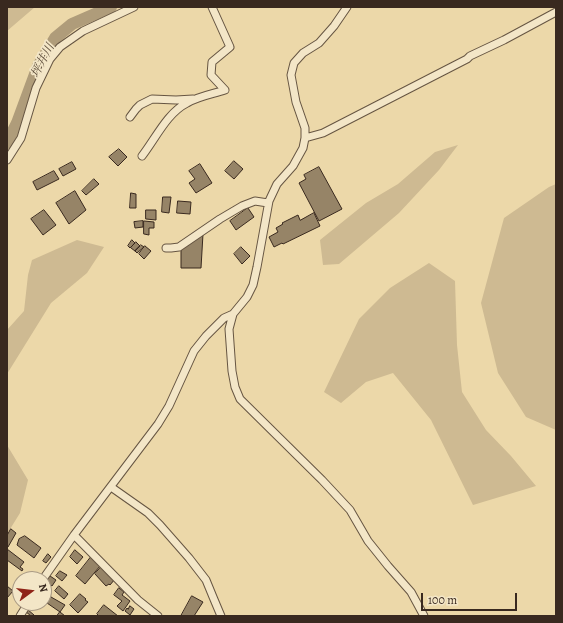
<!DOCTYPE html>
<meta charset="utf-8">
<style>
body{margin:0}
#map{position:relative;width:563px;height:623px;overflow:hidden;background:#ecd8a9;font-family:Alegreya,serif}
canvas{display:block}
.frame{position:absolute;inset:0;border:8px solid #39291f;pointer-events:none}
.north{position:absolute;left:12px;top:571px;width:40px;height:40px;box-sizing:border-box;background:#f3e6c7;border:1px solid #a99a84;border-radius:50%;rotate:75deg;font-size:11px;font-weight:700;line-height:16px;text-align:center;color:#39291f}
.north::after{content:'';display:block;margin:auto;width:14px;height:18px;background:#8f2418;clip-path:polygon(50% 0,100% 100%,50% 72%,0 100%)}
.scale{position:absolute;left:421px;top:593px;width:96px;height:18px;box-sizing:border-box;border:2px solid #39291f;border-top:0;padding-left:5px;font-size:12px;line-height:14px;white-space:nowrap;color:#39291f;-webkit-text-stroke:3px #f3e6c7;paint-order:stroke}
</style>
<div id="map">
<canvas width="563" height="623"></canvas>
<div class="frame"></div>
<div class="north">N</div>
<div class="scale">100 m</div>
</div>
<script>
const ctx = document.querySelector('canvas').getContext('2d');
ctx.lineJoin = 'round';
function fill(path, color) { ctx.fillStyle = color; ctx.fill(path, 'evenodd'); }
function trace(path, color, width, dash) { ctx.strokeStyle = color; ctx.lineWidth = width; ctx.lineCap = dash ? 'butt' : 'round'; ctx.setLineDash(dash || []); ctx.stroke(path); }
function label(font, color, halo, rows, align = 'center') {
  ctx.font = font + ' Alegreya,"Noto Serif JP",serif'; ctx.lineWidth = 3.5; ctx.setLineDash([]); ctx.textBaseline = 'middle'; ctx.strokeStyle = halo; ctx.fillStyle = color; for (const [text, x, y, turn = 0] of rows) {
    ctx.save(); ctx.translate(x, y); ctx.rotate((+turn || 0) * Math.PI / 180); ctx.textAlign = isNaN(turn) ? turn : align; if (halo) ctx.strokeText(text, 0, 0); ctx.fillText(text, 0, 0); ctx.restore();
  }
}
fill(new Path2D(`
 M7,7H35L7,31Z
 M458,145L439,170L399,213L339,264L323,265L320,240L366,203L398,184L435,152Z
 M556,184V430L526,417L498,373L481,303L504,218L549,187Z
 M77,240L104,247L87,273L51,303L7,374V330L24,311L28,275L32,260Z
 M429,263L455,281L457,345L462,392L486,430L511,456L536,486L473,505L431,420L393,373L366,382L341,403L324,392L359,319L390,288Z
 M7,445L28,480L20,513L7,534Z`), '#ceba92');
trace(new Path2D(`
 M7,143L17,123L38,66L55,38L72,24L111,7`), '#af9c7a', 12);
const building = new Path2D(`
 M119,149L127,157L118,166L109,157Z
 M234,161L243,169L234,179L225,171Z
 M72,162L76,169L63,176L59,169Z
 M200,164L212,183L196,193L189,183L195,179L189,171Z
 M319,167L342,209L319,221L299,183L306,179L304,175Z
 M54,171L59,179L37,190L33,182Z
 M94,179L99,184L86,195L82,191Z
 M75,191L86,210L69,224L56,203Z
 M131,193L136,194V208H130Z
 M163,197H171L169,213L162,212Z
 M178,201L191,202L190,214L177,213Z
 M248,208L254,217L236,230L230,221Z
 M44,210L56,225L43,235L31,219Z
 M146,210H156V220L146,219Z
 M314,213L320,226L283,244L282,243L274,247L269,237L278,232L276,228L283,224L282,223L298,215L300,220Z
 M143,221V227L135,228L134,222Z
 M144,221L154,222V228H149V235L144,234Z
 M203,234L201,268H181V247Z
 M132,240L135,243L130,248L128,246Z
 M136,242L140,246L135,251L131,248Z
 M141,245L144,247L137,253L135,251Z
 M145,246L151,251L144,259L139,254Z
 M241,247L250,256L242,264L234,254Z
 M11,529L16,533L8,547H7V536Z
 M25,536L41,548L34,558L17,545L19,539Z
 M7,549L24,562L20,567L23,569L22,571L7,560Z
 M75,550L83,557L77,564L70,557Z
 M48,554L51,557L46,563L43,561Z
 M91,557L100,566L85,584L76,576Z
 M102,566L115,579L110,585L109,584L106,586L95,574Z
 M60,571L67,575L62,581L56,576Z
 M50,576L56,580L52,586L45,581Z
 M44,582L50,586L44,594Z
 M7,586L13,591L7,598Z
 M59,586L68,594L64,599L55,591Z
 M119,588L124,592L122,595L130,601L123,611L117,606L122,601L114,595Z
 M80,594L86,599L85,600L88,602L78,613L70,605Z
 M192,596L203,602L194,616H181Z
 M51,597L65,605L60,612L47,603Z
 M104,605L118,616H99L97,614Z
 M130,606L134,609L130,615L125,611L127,608L128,609Z
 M27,609L34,615L33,616H31L25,611Z
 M60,612L65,616H57Z`);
fill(building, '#968467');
trace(building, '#39291f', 1);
const street = new Path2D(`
 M130,117L136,109L140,105L152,99L176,100L193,99
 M305,138L323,133L467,59L470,56L504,40L556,12
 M142,156C156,138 167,113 187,103C199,96 213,94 225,90L211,75L212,62L230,47L212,7
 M7,160L21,138L36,88L50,59L60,47L83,31L134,7
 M166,248H171L179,247L220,219L242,206L255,201L268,203
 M233,314L229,329L232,371L235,387L240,399L322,480L350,510L368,541L388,566L411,592L424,616
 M111,487L148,513L160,525L189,558L206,580L213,597L221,616
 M74,535L138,600L158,616
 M43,579L74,535L158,424L169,406L194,351L206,336L224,318L233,314L247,297L253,285L257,267L269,201L277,184L293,166L303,148L305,138V128L296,102L291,75L294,63L303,53L319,43L334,26L347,7
 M20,616L28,603`);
trace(street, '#665542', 9);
trace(street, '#f3e6c7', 7);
label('italic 12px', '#5c4c3a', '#f3e6c7', [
 ["坪井川",43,61,-62]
]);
</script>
